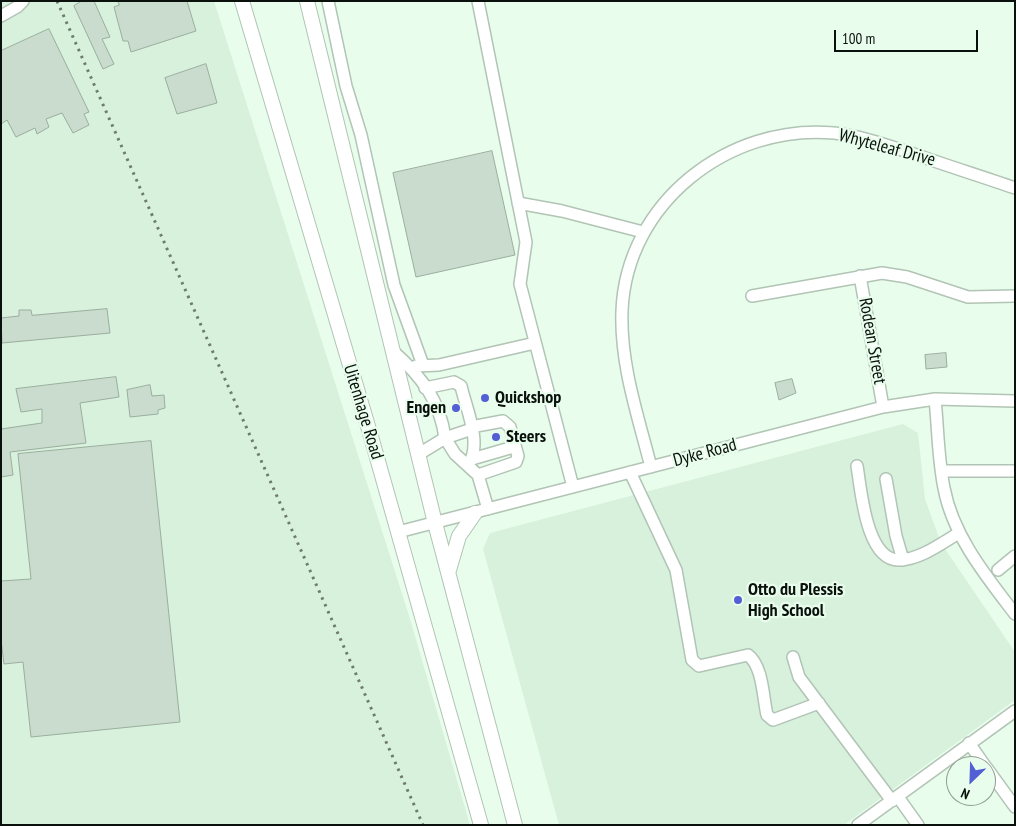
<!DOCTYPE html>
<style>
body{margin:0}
#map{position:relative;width:1016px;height:826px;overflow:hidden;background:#e9fdec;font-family:"PT Sans Narrow",sans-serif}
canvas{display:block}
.frame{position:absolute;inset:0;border:2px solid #0a100b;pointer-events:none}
.north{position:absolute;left:946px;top:756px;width:50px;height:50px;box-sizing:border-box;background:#e9fdec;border:1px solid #909e92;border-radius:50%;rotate:204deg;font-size:14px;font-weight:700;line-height:20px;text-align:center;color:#0a100b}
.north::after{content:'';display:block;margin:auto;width:18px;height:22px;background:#525fd5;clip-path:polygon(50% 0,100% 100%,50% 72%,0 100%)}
.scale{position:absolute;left:834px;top:30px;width:144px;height:22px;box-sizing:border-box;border:2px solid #0a100b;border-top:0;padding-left:6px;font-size:15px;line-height:18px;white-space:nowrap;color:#0a100b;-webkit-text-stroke:4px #e9fdec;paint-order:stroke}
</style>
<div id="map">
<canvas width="1016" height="826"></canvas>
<div class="frame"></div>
<div class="north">N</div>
<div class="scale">100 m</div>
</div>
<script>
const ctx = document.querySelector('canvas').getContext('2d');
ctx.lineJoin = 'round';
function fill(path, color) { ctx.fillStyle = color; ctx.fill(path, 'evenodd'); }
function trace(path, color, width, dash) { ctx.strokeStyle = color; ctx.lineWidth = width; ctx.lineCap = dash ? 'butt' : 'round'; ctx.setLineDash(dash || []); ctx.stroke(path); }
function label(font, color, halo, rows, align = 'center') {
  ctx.font = font + ' "PT Sans Narrow",sans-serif'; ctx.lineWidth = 4.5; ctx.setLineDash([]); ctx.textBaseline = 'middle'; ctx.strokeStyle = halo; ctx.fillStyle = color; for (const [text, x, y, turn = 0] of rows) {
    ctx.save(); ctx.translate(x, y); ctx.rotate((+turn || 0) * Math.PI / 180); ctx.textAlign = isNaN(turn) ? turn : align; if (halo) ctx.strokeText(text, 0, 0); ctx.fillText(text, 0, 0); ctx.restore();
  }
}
fill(new Path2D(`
 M1,1H214L410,619L470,825H1Z
 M903,424L918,433L925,499L941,543L1015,652V700L844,825H559L483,549L490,533Z`), '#d7f1dc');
const building = new Path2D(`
 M82,1H94L110,37L102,39L114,64L103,69L74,6Z
 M118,1H187L196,31L131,52L128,41H123L114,7L119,5Z
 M49,29L89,112L84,114L89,125L73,133L62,113L46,119L49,127L37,134L35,128L16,137L7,120L1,124V51Z
 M206,64L217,103L177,114L165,78Z
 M492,151L515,255L416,277L393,173Z
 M107,309L110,333L2,343L1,318L19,316V310H31L32,315Z
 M946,353L947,367L926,369L925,355Z
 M116,377L119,397L80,403L86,443L10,452L13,475L1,477V429L42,423V409L21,412L16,389Z
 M792,379L796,393L779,400L775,383Z
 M150,385L152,396L164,395L165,408L158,410V414L130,417L127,390Z
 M151,441L180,722L31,737L23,662L4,664L1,640V581L31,579L18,454Z`);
fill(building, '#c9dccd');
trace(building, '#9bae9f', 1);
const minor = new Path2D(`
 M328,1L346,86L361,135L394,285L423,365
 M478,1L526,242L520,284L573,487
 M1,16L17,7L23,1
 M518,203L562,211L643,232
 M860,276L883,407
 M752,296L882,273L907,277L968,297L1015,296
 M394,352C422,377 440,401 445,438L419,454
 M416,366L439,365L535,343
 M425,388L454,382L461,386C466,409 483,444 468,465
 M935,399C938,428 938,459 944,488C953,536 986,576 1015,614
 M471,427L503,421L510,427L518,456L516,462L478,475
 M472,429L445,438L455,454L478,475L488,509
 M472,459L510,448L514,441
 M857,466C861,489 866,562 900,560C921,559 942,543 959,533
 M651,467C638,416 620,364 622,311C626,203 729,123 834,133C861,136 886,145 911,153C945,165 980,176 1015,188
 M942,471H1015
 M630,472L676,570L692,660L699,666L748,655C763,666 763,698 767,715L773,720L819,703
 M886,479L896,536L903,560
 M398,532L883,407L935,399L1015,401
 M998,570L1015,556
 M793,657L799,677L892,801
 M969,743L985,766
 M986,767L1015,807
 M898,797L918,825
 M858,825L1015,711`);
const major = new Path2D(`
 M242,1L370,433L481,825
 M307,1L435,523L515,825
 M449,570L459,536L475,513`);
trace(minor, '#b1c4b5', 14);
trace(major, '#b1c4b5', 16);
trace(minor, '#fff', 11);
trace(major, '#fff', 14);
trace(new Path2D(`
 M57,1L423,825`), '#6f7b71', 3, [2.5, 5]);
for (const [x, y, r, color] of [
 [485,398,5,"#525fd5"],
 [456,408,5,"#525fd5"],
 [496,437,5,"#525fd5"],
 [738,600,5,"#525fd5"]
]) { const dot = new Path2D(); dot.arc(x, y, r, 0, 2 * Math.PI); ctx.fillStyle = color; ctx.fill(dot); trace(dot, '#e9fdec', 2); }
label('18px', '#0a100b', '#e9fdec', [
 ["Whyteleaf Drive",887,148,15],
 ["Rodean Street",872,341,80],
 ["Uitenhage Road",363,412,73],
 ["Dyke Road",705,453,-15]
]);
label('bold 18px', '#0a100b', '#e9fdec', [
 ["Quickshop",495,398],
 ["Engen",446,408,"right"],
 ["Steers",506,437],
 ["Otto du Plessis",748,590],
 ["High School",748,611]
], 'left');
</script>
